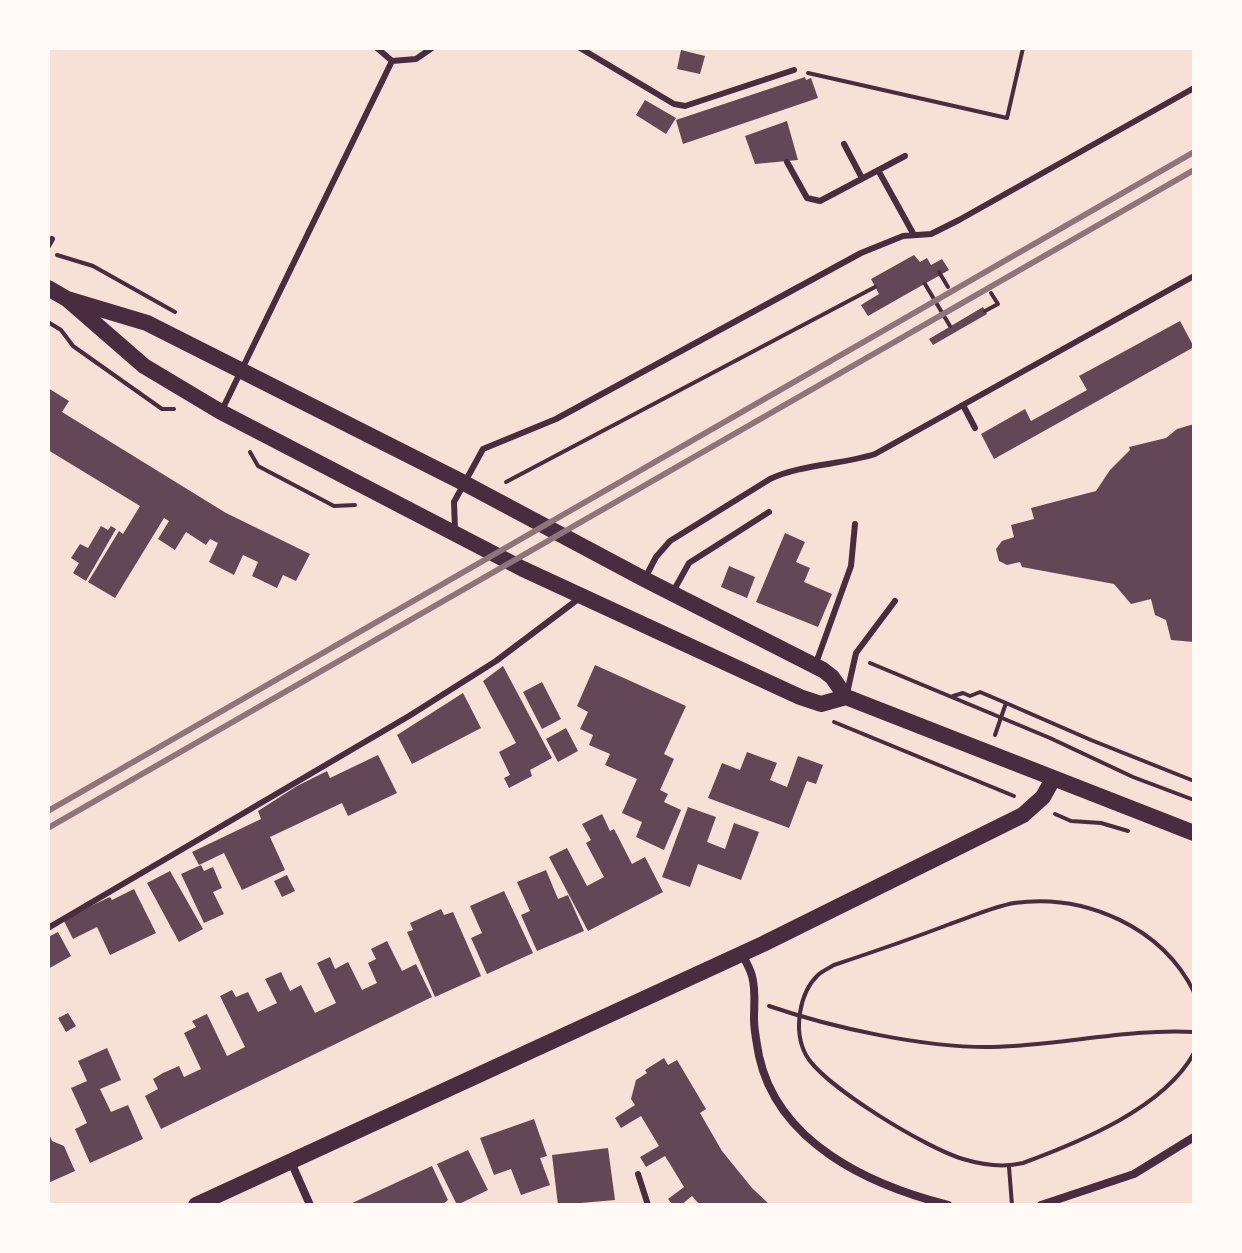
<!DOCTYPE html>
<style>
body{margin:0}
#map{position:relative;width:1242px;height:1253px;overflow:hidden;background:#f7e1d7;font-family:"Roboto Condensed",sans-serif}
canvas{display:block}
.frame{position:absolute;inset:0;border:50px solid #fffaf5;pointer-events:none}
</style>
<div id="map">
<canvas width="1242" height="1253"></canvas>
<div class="frame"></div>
</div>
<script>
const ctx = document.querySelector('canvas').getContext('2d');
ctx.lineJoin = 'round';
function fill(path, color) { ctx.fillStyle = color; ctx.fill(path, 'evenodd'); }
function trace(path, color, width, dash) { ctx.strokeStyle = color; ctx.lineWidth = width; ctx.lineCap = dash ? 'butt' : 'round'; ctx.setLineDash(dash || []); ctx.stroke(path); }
fill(new Path2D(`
 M681,50L705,56L700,74L677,69Z
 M805,77L806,80L811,78L818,98L683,144L676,120Z
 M645,100L676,118L666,134L636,115Z
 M787,121L798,160L755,164L745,136Z
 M914,255L920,262L927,258L931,265L942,259L949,270L868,316L861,305L879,294L871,279Z
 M983,307L987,314L933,345L929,339Z
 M1180,321L1194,347L994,459L981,434L1025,409L1031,421L1087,390L1079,376Z
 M48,388L69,401L62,412L226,513L310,554L296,581L283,575L277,588L252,576L258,562L243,555L234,575L209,562L218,543L210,539L206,545L186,532L175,550L158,539L169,521L164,518L115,598L88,582L119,531L123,534L140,506L48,450Z
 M1194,424V642L1171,640L1166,620L1155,615L1151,599L1131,604L1114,584L1022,567L1020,562L1007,565L999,561L996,549L1002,541L1014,537L1011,525L1034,519L1031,508L1096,491L1110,470L1130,450L1129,447L1166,438L1177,429Z
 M101,526L108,530L111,526L116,529L86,581L73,573L79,563L71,558L80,544L88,548Z
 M785,533L805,542L796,562L810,568L804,582L832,594L818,627L756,602Z
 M729,566L755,577L747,598L721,587Z
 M595,665L686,706L664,754L674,759L660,790L668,794L664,802L681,810L664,850L636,837L642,822L622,813L637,779L605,765L610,754L589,745L593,735L580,729L588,712L577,706Z
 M503,666L552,758L530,770L532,776L509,788L504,778L510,775L499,752L516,743L483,681Z
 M542,682L561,719L542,729L523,692Z
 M463,693L481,728L412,764L397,735Z
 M566,728L578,751L558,762L546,739Z
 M747,752L777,763L770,780L787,787L798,756L823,765L816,784L807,781L789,828L708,798L722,763L740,770Z
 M378,755L397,793L348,816L342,803L270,837L285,870L242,890L224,853L199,865L192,852L261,819L258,811L297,786L327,771L330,778Z
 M688,807L716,817L707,842L725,849L734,823L759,832L741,880L698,864L690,887L662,877Z
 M602,814L610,831L614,829L632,864L645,857L663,892L588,931L549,857L567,848L587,886L604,877L586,843L591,840L582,824Z
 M201,865L204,871L213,867L222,888L213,892L224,914L204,923L181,874Z
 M546,870L558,899L568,895L584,931L537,951L521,915L530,911L517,882Z
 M170,871L203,929L179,942L147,883Z
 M287,875L295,891L282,897L274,881Z
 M134,889L156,933L110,955L97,927L73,939L63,919L110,897L112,900Z
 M504,891L533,953L487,974L471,938L482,933L470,906Z
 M441,909L444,915L453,912L481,976L435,997L407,932L413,930L410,923Z
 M58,932L71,956L48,969V937Z
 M387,941L402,971L416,964L432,997L161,1129L145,1096L158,1089L153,1079L163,1073L179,1066L184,1077L201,1069L184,1033L196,1027L192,1021L207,1014L227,1056L245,1047L220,996L232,990L236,997L248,992L258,1012L277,1003L265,979L281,972L290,991L301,985L315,1013L336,1003L317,963L330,957L335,969L348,962L362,990L377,983L368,963L376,959L371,949Z
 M68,1013L76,1026L66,1032L58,1018Z
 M107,1048L121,1080L100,1089L111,1112L128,1105L143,1139L90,1163L75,1129L87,1123L71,1088L87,1081L78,1061Z
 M664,1058L668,1065L677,1060L706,1109L700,1113L722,1151L752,1188L770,1205H700L692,1196L681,1205H673L668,1199L684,1187L665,1156L646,1167L640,1157L659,1146L641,1116L621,1128L615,1118L635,1105L631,1099L636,1080L647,1073L645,1070Z
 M534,1119L547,1156L540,1158L550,1185L521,1195L511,1169L494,1175L480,1138Z
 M48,1131L52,1141L64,1146L75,1171L48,1183Z
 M608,1148L615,1200L558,1205L552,1155Z
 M468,1150L488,1190L457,1205L437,1164Z
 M432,1166L448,1200L442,1205H348Z`), '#644757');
trace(new Path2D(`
 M808,73L1007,118L1023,48
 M57,255L93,266L175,312
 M939,272L948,287
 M925,284L950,326
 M985,311L998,304L991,293
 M48,322L61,330L73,346L162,409H174
 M250,452L258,466L334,506L355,505
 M506,482L875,287
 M870,663L1050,738L1133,777L1194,800
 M953,696L963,693L970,696L980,692L1006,703L995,735
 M1006,703L1091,740L1194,781
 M834,722L1014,796
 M1055,814L1071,821L1101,823L1128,831
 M1194,992C1162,927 1085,893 1014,903C992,907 971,917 950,924C911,939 873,952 834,965C829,968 822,971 818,975C799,993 793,1031 806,1055C823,1086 928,1149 963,1159C983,1165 1003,1168 1023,1163C1080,1142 1164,1108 1194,1053
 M769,1006C833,1028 925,1048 992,1047C1058,1046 1129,1028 1194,1032
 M1009,1167L1012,1205`), '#4a2c40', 4);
trace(new Path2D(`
 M377,48L392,61L416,59L432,48
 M580,48L674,104L685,106L794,70
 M844,144L862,178
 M787,162L807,198L820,201L905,156
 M878,170L914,235
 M48,246L52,239
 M963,405L975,428
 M222,410L392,61
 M455,530L454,502L483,449L556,419L861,253L903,236L931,234L959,220L1194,88
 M645,578L656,557L670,541L770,479C802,464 841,465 875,454L1194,276
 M674,590L689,563L769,512
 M816,663L851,566L855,524
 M847,693L856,653L895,601
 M48,928L409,716L496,661L581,597
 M638,1174L648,1205`), '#4a2c40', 6);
trace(new Path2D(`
 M742,953C745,961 750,968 752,976C756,990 754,1005 754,1019C754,1031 757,1044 759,1056C778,1143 869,1185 948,1205
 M291,1162L310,1205
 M1041,1205L1134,1174L1194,1137`), '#4a2c40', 8);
trace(new Path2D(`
 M48,288L67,299L144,366L221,412L523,569L800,697L821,704L846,697
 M67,299L147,323L464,483L644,579L823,670L832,677L846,697L1194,833
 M196,1205L763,944L1023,815L1043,797L1053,779`), '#4a2c40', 16);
trace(new Path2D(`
 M48,811L1194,152
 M48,828L1194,170`), '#8f747c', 6);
</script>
